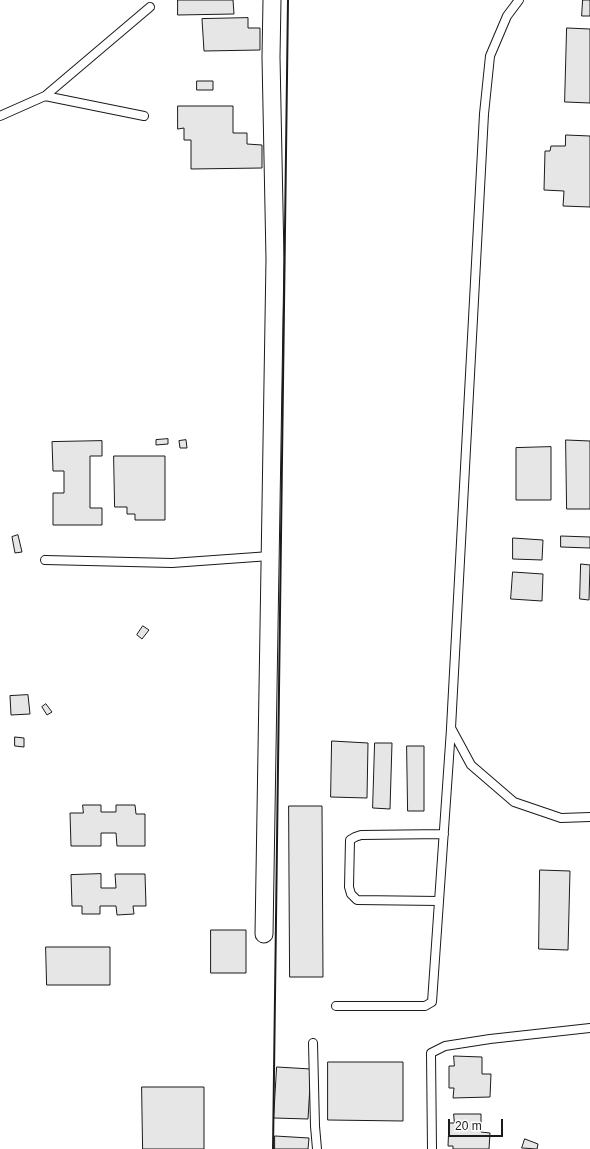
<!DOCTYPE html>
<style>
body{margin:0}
#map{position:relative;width:590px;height:1149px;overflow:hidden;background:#fff;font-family:Arial,sans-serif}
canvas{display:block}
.scale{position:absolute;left:448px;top:1119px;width:55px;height:18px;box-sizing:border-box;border:2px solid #1a1a1a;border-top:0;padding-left:5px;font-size:12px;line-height:14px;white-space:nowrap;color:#1a1a1a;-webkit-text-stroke:3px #fff;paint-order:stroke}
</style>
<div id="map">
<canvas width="590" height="1149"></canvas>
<div class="scale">20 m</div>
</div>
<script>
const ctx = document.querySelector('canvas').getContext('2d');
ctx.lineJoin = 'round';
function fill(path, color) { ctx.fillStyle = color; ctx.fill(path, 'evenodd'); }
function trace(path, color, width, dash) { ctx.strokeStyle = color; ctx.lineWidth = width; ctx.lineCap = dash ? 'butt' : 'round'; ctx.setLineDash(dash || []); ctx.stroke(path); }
const building = new Path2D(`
 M178,0H233L234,14L178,15Z
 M583,0H590V16H582Z
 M248,18V28H260V50L204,51L202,19Z
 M567,28L590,29V103L565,102Z
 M197,81H213V90H197Z
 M178,106H233V133H247V144L262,145V168L191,169V140H184V128L178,129Z
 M566,135L590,136V207L563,206L564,191L544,190L545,151H550L551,146H565Z
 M168,439V444L156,445V440Z
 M186,440L187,448H180L179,441Z
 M566,440L590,441V509H567Z
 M102,441V456H90V508H102V525H53V493H64V471H53L52,442Z
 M551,447V500H516V448Z
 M114,456H165V520H135V514H127V507H115Z
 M18,535L22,552L15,553L12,537Z
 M561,536L590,537V548L561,547Z
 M513,538L543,540L542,560L513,559Z
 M581,564L590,565L589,600L580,599Z
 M513,572L543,574L542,601L511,599Z
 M143,626L149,630L142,639L137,635Z
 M28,695L30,714L11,715L10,696Z
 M46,704L52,712L47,715L42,707Z
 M15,737L24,738V747L15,746Z
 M332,741L368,743L367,798L331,797Z
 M375,743H392L390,809L373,808Z
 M407,746H424V811H408Z
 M83,805H101V812H116V805H135L136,814H145V846H117L116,833H101V846H71L70,813H83Z
 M289,806H322L323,977H290Z
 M540,870L570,871L568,950L539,949Z
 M101,874V888H116L115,874H145L146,906H133L134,914L117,915L116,906H100V914H82V906H72L71,875Z
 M211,930H246V973H211Z
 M46,947H110V985H47Z
 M454,1056L482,1057V1074H491L490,1097L453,1098L454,1088H449V1066H454Z
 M328,1062H403V1121L328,1120Z
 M277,1067L311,1069L308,1119L274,1118Z
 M142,1087H204V1149H143Z
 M454,1114H481V1132L490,1133L489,1149H453V1146H448L449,1123H454Z
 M275,1136L309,1138L308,1149H275Z
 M525,1139L538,1144L537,1149L522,1148Z`);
fill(building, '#e6e6e6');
trace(building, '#1a1a1a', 1);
const lane = new Path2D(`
 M519,0L507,16L490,56L484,114L451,728L471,765L514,802L561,818L590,817
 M45,96L144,116
 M0,116L45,96L150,7
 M45,560L172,563L270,556
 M439,901L357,900L351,894L349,887L350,840L355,837L361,835L444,834
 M336,1006H425L432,1002L451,729
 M313,1043L315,1126L317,1149
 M432,1149L431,1053L445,1046L490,1039L590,1028`);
const street = new Path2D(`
 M264,934L275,259L271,57L272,0`);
trace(lane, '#1a1a1a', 10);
trace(street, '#1a1a1a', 19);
trace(lane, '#fff', 8);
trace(street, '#fff', 17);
trace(new Path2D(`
 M273,1149L288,0`), '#1a1a1a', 2);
</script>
